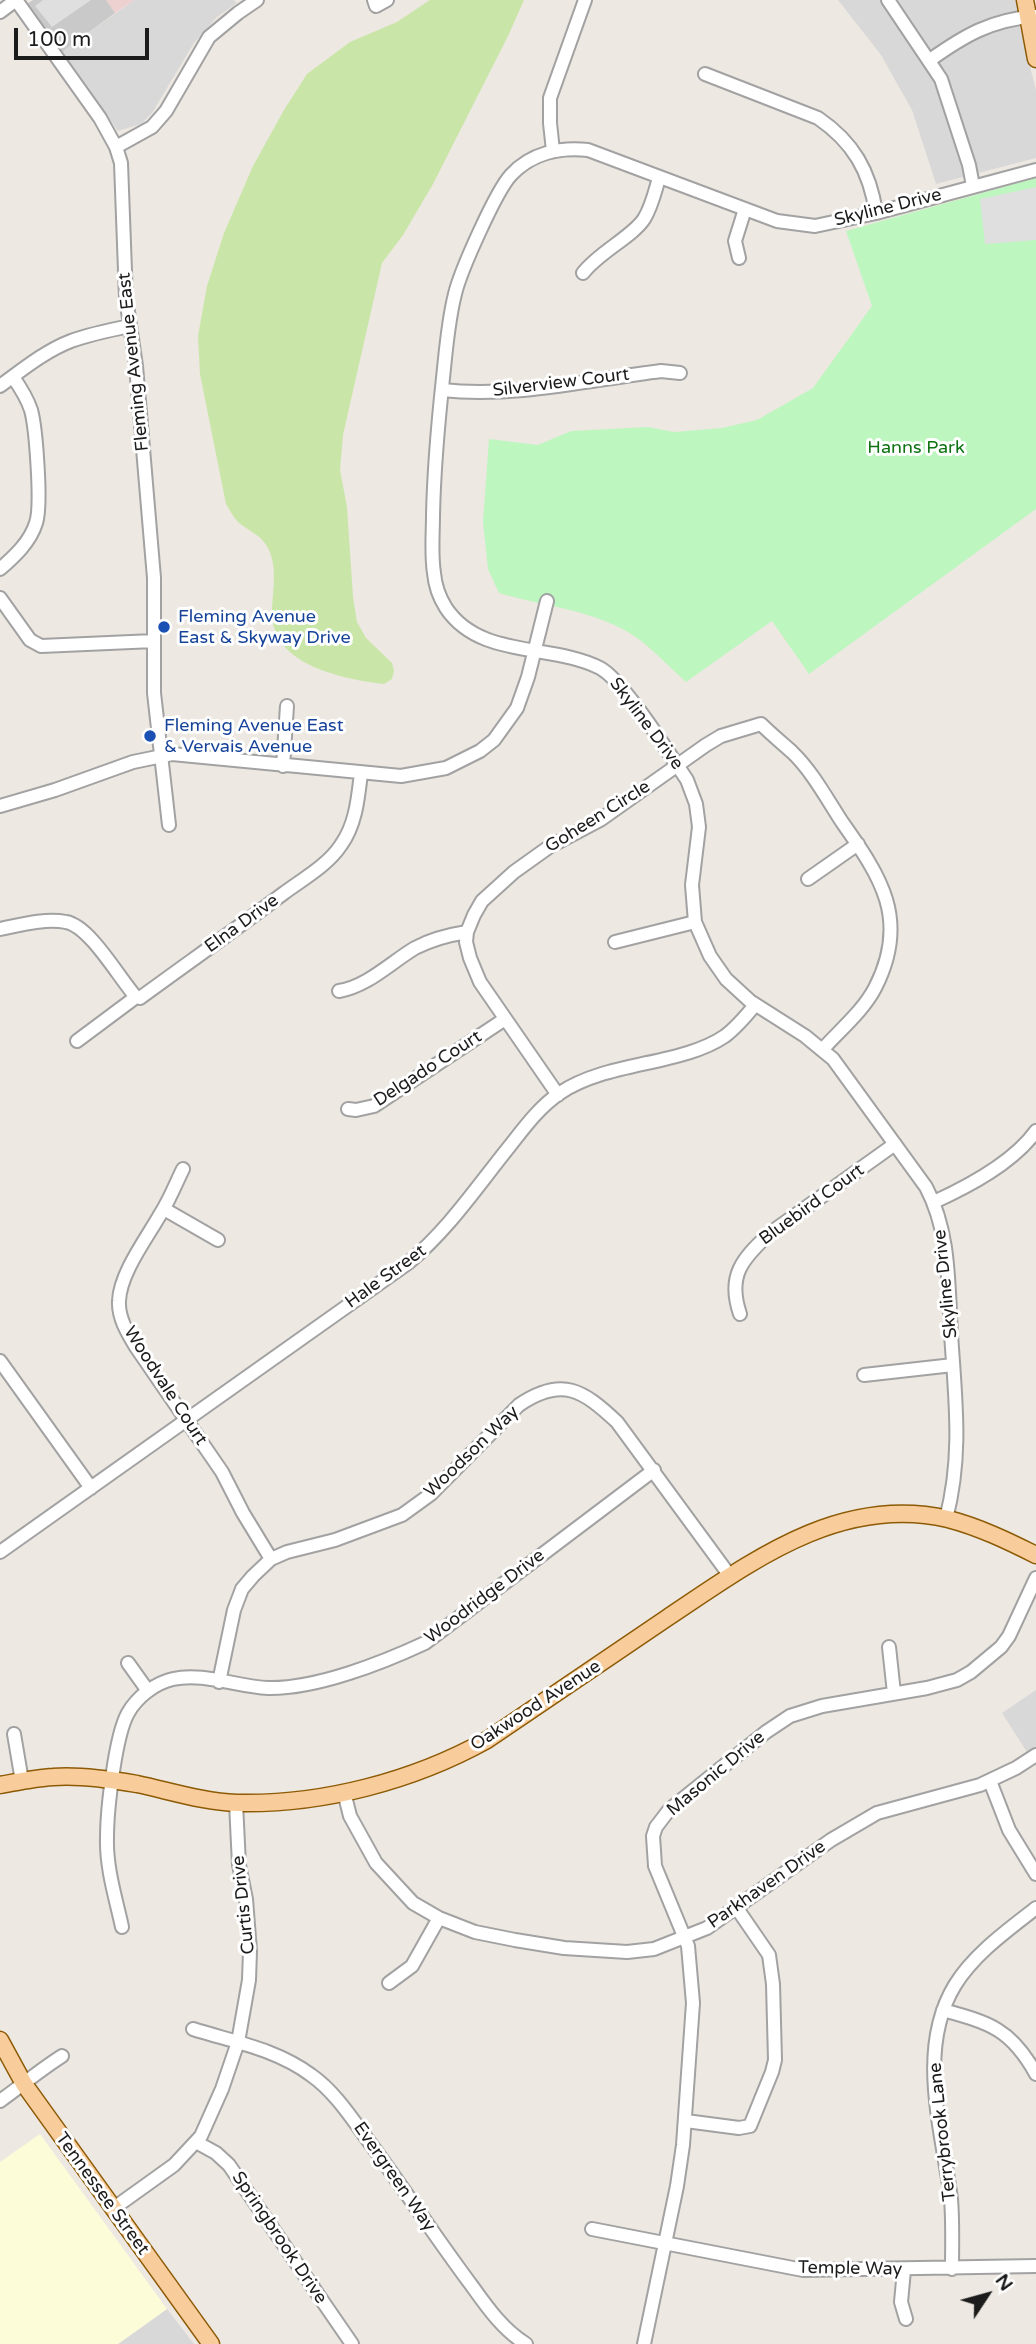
<!DOCTYPE html>
<style>
body{margin:0}
#map{position:relative;width:1036px;height:2344px;overflow:hidden;background:#ede8e1;font-family:"Varela Round",sans-serif}
canvas{display:block}
.north{position:absolute;left:952px;top:2260px;width:70px;height:70px;-webkit-text-stroke:5px #fff;paint-order:stroke;rotate:54deg;font-size:19px;font-weight:700;line-height:28px;text-align:center;color:#1b1b1b}
.north::after{content:'';display:block;margin:auto;width:24px;height:32px;background:#1b1b1b;clip-path:polygon(50% 0,100% 100%,50% 72%,0 100%)}
.scale{position:absolute;left:14px;top:28px;width:135px;height:32px;box-sizing:border-box;border:4px solid #1b1b1b;border-top:0;padding-left:9px;font-size:21px;line-height:24px;white-space:nowrap;color:#1b1b1b;-webkit-text-stroke:5px #fff;paint-order:stroke}
</style>
<div id="map">
<canvas width="1036" height="2344"></canvas>
<div class="north">N</div>
<div class="scale">100 m</div>
</div>
<script>
const ctx = document.querySelector('canvas').getContext('2d');
ctx.lineJoin = 'round';
function fill(path, color) { ctx.fillStyle = color; ctx.fill(path, 'evenodd'); }
function trace(path, color, width, dash) { ctx.strokeStyle = color; ctx.lineWidth = width; ctx.lineCap = dash ? 'butt' : 'round'; ctx.setLineDash(dash || []); ctx.stroke(path); }
function label(font, color, halo, rows, align = 'center') {
  ctx.font = font + ' "Varela Round",sans-serif'; ctx.lineWidth = 6; ctx.setLineDash([]); ctx.textBaseline = 'middle'; ctx.strokeStyle = halo; ctx.fillStyle = color; for (const [text, x, y, turn = 0] of rows) {
    ctx.save(); ctx.translate(x, y); ctx.rotate((+turn || 0) * Math.PI / 180); ctx.textAlign = isNaN(turn) ? turn : align; if (halo) ctx.strokeText(text, 0, 0); ctx.fillText(text, 0, 0); ctx.restore();
  }
}
fill(new Path2D(`
 M134,0H234L237,3L217,17L194,43L152,113L141,124L118,131L62,52Z
 M838,0H1018L1019,24L1036,90V158L936,184L912,110L881,55Z
 M1036,1690V1766L1002,1713Z
 M167,2309L194,2344H118Z`), '#d9d8d8');
fill(new Path2D(`
 M106,0H134L115,13Z`), '#edd0d0');
fill(new Path2D(`
 M40,2134L167,2309L118,2344H0V2162Z`), '#fdfcd9');
fill(new Path2D(`
 M33,0H106L115,13L62,52L27,4Z`), '#c9c9c9');
fill(new Path2D(`
 M430,0H524L508,36L433,184L403,235L382,263L343,435L340,470L347,507L353,597L357,622L366,638L392,663L394,671L392,679L384,684C344,679 273,666 272,614C272,593 278,570 269,550C262,535 250,532 238,522C233,517 230,510 226,504L200,374L198,336L207,286L224,233L253,166L284,110L307,74L350,42L397,22Z`), '#c9e6a8');
fill(new Path2D(`
 M1036,178V509L809,674L772,621L686,682C670,668 655,651 637,638C598,610 545,607 499,593L488,569L483,522L489,439L538,445L571,431L648,427L674,432L722,428L757,420L813,388L872,306L846,231Z`), '#bef6c0');
fill(new Path2D(`
 M43,0H91L52,27L35,6Z
 M1036,187V240L985,244L980,199Z`), '#dfdfdf');
const minor = new Path2D(`
 M16,0L100,118L116,147L121,163L126,298L136,366L154,578V693L169,825
 M374,0L376,6L387,0
 M888,0L941,79L969,165L973,186
 M0,12L16,0
 M930,60C965,35 991,20 1036,16
 M705,74L818,118C853,142 870,171 876,213
 M116,147L152,127L166,111L209,37L238,13L257,0
 M553,151L550,123V98L585,0
 M739,258L735,241L745,209
 M583,273C599,252 632,237 644,219C652,206 655,191 659,178
 M0,386C22,370 45,351 71,341C90,334 110,330 130,326
 M442,390C515,398 588,380 661,371L680,373
 M0,569C15,556 30,542 36,523C42,506 36,428 31,410C27,398 20,387 13,377
 M0,598L30,640L41,646L154,641
 M283,766L287,706
 M0,806L55,790L133,762L172,754L401,776L446,768L480,751L494,740L517,708L528,677L547,601
 M808,879L858,844
 M0,929C20,925 45,918 66,922C90,926 119,978 136,997
 M615,942L695,922
 M339,991C368,986 390,963 415,948C432,939 448,935 467,932
 M77,1041L136,997L140,998C188,963 236,929 284,893C303,879 328,865 341,845C356,824 358,798 361,773
 M558,1095L480,982L470,958L466,942L467,932L474,915L482,901L514,872L549,847L600,820L706,745L721,736L761,724C771,734 782,743 792,752C812,771 827,799 842,822C881,877 910,920 875,988C863,1011 840,1030 823,1049
 M348,1109L356,1110L374,1106L505,1019
 M183,1169C176,1183 170,1199 161,1213C147,1238 120,1273 119,1301C118,1318 128,1334 136,1347L222,1472L243,1513L271,1559
 M934,1202C969,1186 1013,1163 1036,1131
 M164,1209L218,1240
 M740,1314C727,1276 742,1259 769,1234L895,1144
 M0,1361L91,1488
 M864,1375L953,1365
 M946,1519C963,1454 955,1398 951,1333C948,1283 950,1232 926,1187L833,1059L805,1036L750,1001L726,979L710,956L695,922L692,885L699,827L696,804L687,780C670,755 623,680 600,668C551,643 480,659 446,608C439,597 435,585 434,573C431,554 433,534 433,515C434,469 438,424 443,378C446,350 448,321 455,294C460,272 496,191 511,175C531,153 560,147 588,150L777,221L815,226L876,213L1036,170
 M0,1552L408,1263C448,1230 476,1188 509,1147C524,1128 539,1107 560,1093C607,1061 681,1066 725,1036C737,1027 746,1016 755,1005
 M889,1647L894,1693
 M128,1663L148,1691
 M219,1682L234,1610L242,1589L253,1576L271,1559L287,1552L335,1540L402,1515L431,1494L519,1405C562,1376 583,1390 617,1422L730,1576
 M14,1734L22,1781
 M990,1781L1009,1830L1036,1874
 M344,1792L350,1816L376,1863L413,1903L439,1918L475,1932L515,1940L564,1948L627,1952L654,1949L707,1928L831,1840L877,1813L980,1785L1016,1768L1036,1755
 M122,1927C116,1899 106,1868 107,1838C107,1811 115,1736 128,1713C137,1697 155,1683 173,1679C203,1672 238,1687 268,1688C316,1689 382,1663 425,1643L654,1470
 M389,1983L412,1966L439,1918
 M943,2010C990,2023 1011,2029 1036,2074
 M193,2029C234,2042 276,2049 311,2075C334,2091 351,2117 367,2139C403,2187 436,2238 472,2286C487,2307 503,2330 526,2344
 M0,2101C21,2086 40,2070 62,2056
 M686,2121L739,2128L750,2126L772,2072L775,2060L773,1984L769,1955L736,1907
 M196,2142L216,2153L229,2165L352,2344
 M114,2208L174,2165L201,2136L222,2089L238,2042L249,1980L250,1951L246,1899L239,1865L236,1803
 M592,2229L803,2270L1036,2266
 M952,2269C952,2246 953,2222 951,2199C942,2130 916,2049 955,1985C974,1954 1008,1930 1036,1908
 M904,2270L901,2302L906,2319
 M644,2344L677,2186L683,2145L693,2003L688,1946L655,1866L653,1836L656,1827L669,1810L766,1732L790,1716L822,1706L927,1688L957,1680L971,1672L1001,1647L1009,1636L1036,1578`);
const major = new Path2D(`
 M1025,0L1036,59
 M0,1785C17,1782 35,1778 53,1777C76,1775 114,1780 137,1784C170,1791 204,1802 237,1803C322,1805 413,1781 487,1740C547,1699 607,1659 667,1618C751,1562 840,1494 948,1519C979,1527 1008,1541 1036,1555
 M0,2040L24,2084L211,2344`);
trace(minor, '#a2a2a2', 16);
trace(major, '#8d5b06', 19);
trace(minor, '#fff', 12);
trace(major, '#f8cc9b', 16);
for (const [x, y, r, color] of [
 [164,627,7,"#1a4fb4"],
 [150,736,7,"#1a4fb4"]
]) { const dot = new Path2D(); dot.arc(x, y, r, 0, 2 * Math.PI); ctx.fillStyle = color; ctx.fill(dot); trace(dot, '#fff', 2.5); }
label('18px', '#1b1b1b', '#fff', [
 ["Skyline Drive",888,208,-14],
 ["Fleming Avenue East",134,362,-96],
 ["Silverview Court",561,383,-7],
 ["Skyline Drive",646,724,53],
 ["Goheen Circle",598,817,-32],
 ["Elna Drive",242,924,-36],
 ["Delgado Court",428,1069,-33],
 ["Bluebird Court",812,1205,-36],
 ["Hale Street",386,1277,-36],
 ["Skyline Drive",946,1284,-96],
 ["Woodvale Court",165,1386,57],
 ["Woodson Way",472,1452,-44],
 ["Woodridge Drive",485,1597,-37],
 ["Oakwood Avenue",536,1706,-33],
 ["Masonic Drive",716,1774,-40],
 ["Parkhaven Drive",767,1885,-35],
 ["Curtis Drive",244,1905,-96],
 ["Terrybrook Lane",943,2132,-96],
 ["Evergreen Way",394,2177,55],
 ["Tennessee Street",102,2194,54],
 ["Springbrook Drive",279,2238,56],
 ["Temple Way",850,2269,1]
]);
label('18px', '#0f7314', '#fff', [
 ["Hanns Park",916,448]
]);
label('18px', '#164399', '#fff', [
 ["Fleming Avenue",178,617],
 ["East & Skyway Drive",178,638],
 ["Fleming Avenue East",164,726],
 ["& Vervais Avenue",164,747]
], 'left');
</script>
